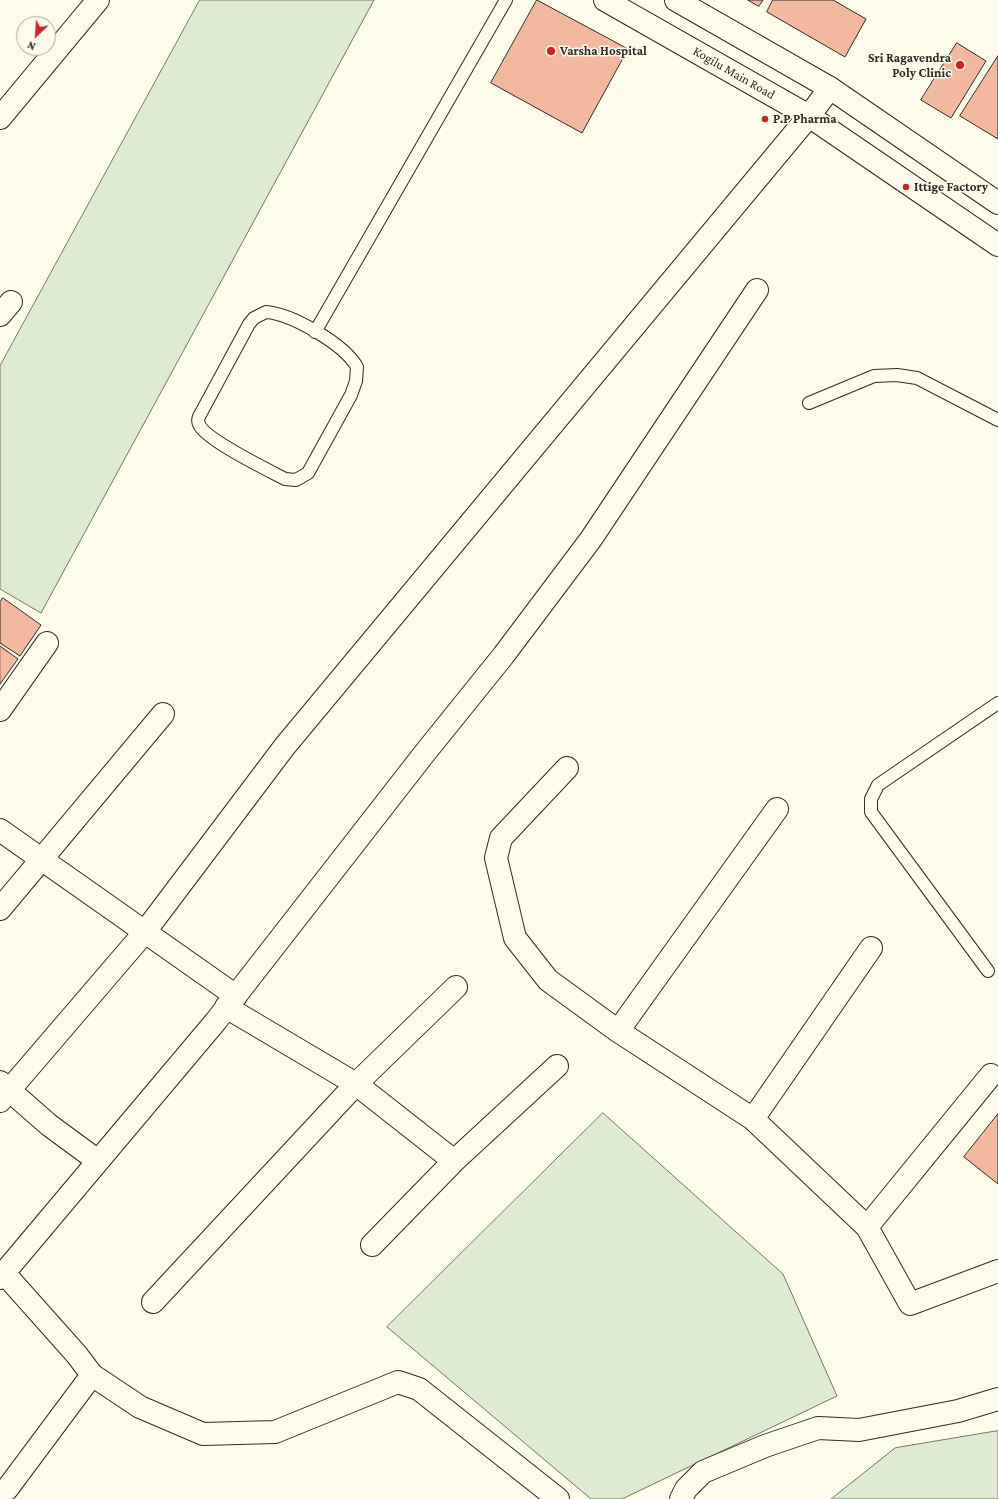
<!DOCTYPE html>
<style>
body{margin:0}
#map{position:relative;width:998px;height:1499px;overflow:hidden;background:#fdfbea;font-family:"Crimson Pro",serif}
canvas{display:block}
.north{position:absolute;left:16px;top:16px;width:40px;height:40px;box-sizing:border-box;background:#fdfbea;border:1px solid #a9a89e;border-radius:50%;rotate:205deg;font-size:11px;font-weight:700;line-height:16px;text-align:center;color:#2b2b2b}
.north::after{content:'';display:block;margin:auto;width:14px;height:18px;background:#c62828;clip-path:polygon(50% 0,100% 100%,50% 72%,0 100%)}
</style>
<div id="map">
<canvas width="998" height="1499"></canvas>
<div class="north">N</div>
</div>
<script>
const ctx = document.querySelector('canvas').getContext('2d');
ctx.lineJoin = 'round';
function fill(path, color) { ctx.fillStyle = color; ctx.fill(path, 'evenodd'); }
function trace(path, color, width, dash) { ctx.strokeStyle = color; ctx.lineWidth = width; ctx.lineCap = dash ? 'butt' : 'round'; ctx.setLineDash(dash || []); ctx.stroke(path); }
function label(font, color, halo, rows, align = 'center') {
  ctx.font = font + ' "Crimson Pro",serif'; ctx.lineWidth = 3; ctx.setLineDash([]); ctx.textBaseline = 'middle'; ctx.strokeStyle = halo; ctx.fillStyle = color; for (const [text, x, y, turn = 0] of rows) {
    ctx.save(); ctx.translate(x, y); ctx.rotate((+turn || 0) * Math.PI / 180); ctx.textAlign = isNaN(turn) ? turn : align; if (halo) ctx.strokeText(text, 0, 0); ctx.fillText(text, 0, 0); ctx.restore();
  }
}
const green = new Path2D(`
 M200,0H374L41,613L0,589V366Z
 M603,1113L783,1274L837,1396L622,1499H591L387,1327Z
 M998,1431V1499H831L895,1448Z`);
fill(green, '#deebd1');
trace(green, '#74746e', 1);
const building = new Path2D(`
 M537,0L628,49L582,133L491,83Z
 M748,0H763L759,6Z
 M773,0H833L866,19L845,57L767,12Z
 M957,43L986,61L951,118L921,100Z
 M998,56V139L960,116Z
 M3,598L41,625L20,656L0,643V602Z
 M0,646L18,659L0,684Z
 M998,1114V1184L964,1157Z`);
fill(building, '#f2b8a0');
trace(building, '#2b2b2b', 1);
const service = new Path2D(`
 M266,312C292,314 344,344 357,367L356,381L351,395L308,473L296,480L285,479C268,470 204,439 199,424C197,420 199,416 201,413L249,324L254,318Z
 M315,332L506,0
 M809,403L874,376L897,375L917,378L998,420
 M988,971L871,812V799L878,785L998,703`);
const minor = new Path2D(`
 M0,118L98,0
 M0,315L11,302
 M0,710L47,643
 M567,768L501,838L496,858L515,938L548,980L618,1031L753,1119L867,1227L910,1304L998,1271
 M0,830L236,996
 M0,909L163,714
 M226,1007L356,1084L454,1161
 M618,1031L777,809
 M0,1082L49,1125L98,1161
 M0,1101L144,933L285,746L809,116L830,88
 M753,1119L871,948
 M867,1227L991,1075
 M372,1245L454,1161L557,1066
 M4,1273L216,1021L424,754L503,656L591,539L757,290
 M0,1278L4,1273L77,1355L92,1375L7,1489L0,1494
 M153,1302L356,1084L456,987
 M92,1375L140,1407L203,1434L275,1432L398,1382L419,1389L558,1499
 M681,1499L686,1489L703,1472L765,1446L818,1428L859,1430L958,1411L998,1399`);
const secondary = new Path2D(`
 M605,0L809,116L998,245
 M676,0L830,88L998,203`);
trace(service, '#2b2b2b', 14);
trace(minor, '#2b2b2b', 24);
trace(secondary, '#2b2b2b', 24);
trace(service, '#fdfbea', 12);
trace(minor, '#fdfbea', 22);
trace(secondary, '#fdfbea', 22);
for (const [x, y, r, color] of [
 [551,51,5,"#c62828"],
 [960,65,5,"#c62828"],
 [765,119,4,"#c62828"],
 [906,187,4,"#c62828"]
]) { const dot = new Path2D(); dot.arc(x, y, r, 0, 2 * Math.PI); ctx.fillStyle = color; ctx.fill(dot); trace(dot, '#fdfbea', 1.5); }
label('bold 13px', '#2b2b2b', '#fdfbea', [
 ["Varsha Hospital",560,51],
 ["Sri Ragavendra",951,58,"right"],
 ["Poly Clinic",951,73,"right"],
 ["P.P Pharma",773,119],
 ["Ittige Factory",914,187]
], 'left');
label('13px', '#2b2b2b', '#fdfbea', [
 ["Kogilu Main Road",734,73,30]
]);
</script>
